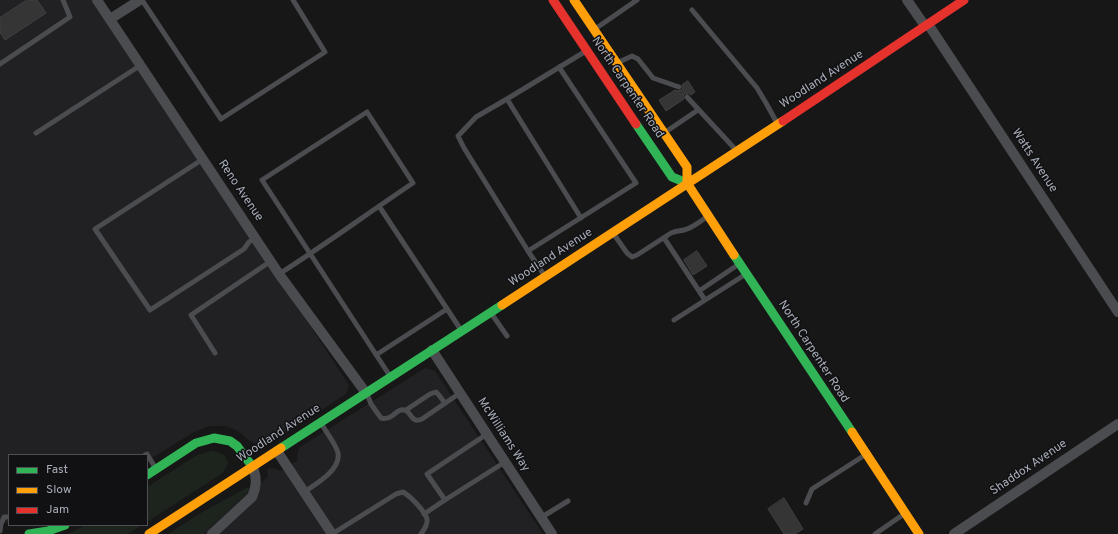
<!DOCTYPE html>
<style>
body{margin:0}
#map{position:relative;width:1118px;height:534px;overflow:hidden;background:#171717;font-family:Overpass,sans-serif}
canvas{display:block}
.legend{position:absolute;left:8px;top:454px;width:140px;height:72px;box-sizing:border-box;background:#111113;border:1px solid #4d4f55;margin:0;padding:5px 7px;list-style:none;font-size:12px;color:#a8adb8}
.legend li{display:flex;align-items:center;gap:8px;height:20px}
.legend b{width:20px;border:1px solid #4d4f55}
</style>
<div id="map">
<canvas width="1118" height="534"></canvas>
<ul class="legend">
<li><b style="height:5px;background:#30b455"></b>Fast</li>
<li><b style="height:5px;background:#ff9f0a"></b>Slow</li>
<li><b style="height:5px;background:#e5322d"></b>Jam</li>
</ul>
</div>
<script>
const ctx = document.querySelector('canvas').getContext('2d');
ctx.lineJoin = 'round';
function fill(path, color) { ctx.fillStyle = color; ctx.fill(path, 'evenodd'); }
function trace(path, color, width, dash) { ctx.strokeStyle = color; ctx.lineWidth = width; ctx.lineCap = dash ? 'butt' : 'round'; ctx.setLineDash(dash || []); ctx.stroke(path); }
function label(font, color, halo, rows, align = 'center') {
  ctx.font = font + ' Overpass,sans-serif'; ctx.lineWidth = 3; ctx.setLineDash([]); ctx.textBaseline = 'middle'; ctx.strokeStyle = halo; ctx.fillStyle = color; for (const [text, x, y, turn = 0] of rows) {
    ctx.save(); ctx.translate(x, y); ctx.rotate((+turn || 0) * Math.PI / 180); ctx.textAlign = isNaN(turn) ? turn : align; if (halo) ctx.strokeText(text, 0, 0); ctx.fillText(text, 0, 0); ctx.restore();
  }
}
fill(new Path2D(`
 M0,0H96L349,385L346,394L272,442L259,445L248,440L238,431L225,426H209L194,432L147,461V455H9V523L0,522Z
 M425,368L435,371L543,534H200L217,522L251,489L268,477L267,469L274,468L280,471L298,460L297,454L300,447Z`), '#212123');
fill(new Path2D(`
 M211,451C221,453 225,453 228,463L225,470L221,474L147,522V487L197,455Z
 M248,487L251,489L217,522L200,534H168L204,511Z
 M86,525H142L128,534H67Z`), '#1d241e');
const building = new Path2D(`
 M27,0H37L46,13L5,40L0,32V18Z
 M688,81L695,92L691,95L688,93L685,94L683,96L684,99L666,111L659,100L675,90L678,91L681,90L683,88L682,85Z
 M697,251L707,266L693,275L684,260Z
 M784,498L803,529L795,534H784L768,509Z`);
fill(building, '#353536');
trace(building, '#3f4043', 1);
trace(new Path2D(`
 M142,0L221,119L325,52L293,0
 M692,10L757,88L766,103L777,123
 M595,29L637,0
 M619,62L632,56L638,59L653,78L679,87
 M0,64L70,17L63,0
 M687,97L736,150
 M507,99L581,218
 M36,133L141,65
 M664,133L698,110
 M203,159L95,229L150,310L244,249L249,242L255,238
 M379,206L461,330
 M613,233L627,253L632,257L637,255L671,233C676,231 680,231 684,230C693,228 701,221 708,216
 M664,238L705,300
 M528,251L636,183L559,67
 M279,274C325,245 368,213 413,183L367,112L262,180L390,376
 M544,275L528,251L464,148L458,136L476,117L507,99L586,51
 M699,291L739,264
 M491,313L507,336
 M674,320L746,274
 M215,353L191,315L271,261
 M376,355L447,309
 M367,394L371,404L381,418C393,421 396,408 404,410C412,411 410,424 422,419L460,393
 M406,410L430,394L436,392L438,394L445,403
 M487,434L427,474L445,500L505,462
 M145,455L147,454L156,469
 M304,492C316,484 341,470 338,453C336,444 326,432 321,423
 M806,503L812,489L865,455
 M424,514L445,500
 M542,517L568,501
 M0,531L1,524L4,517H9
 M332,534L396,494L403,492C410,496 425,511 427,519C428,524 424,530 421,534
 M875,534L904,514`), '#4b4c50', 5);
trace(new Path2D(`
 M97,0L279,274L366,393
 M907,0L925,26
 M110,19L140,0
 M928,24L1118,312
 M432,350L552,534
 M277,451L332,534
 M212,534L252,497C257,485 257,477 252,466
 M954,534L1118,424`), '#4b4c50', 10);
trace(new Path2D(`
 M636,124L672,177L687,183
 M734,255L852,432
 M281,448L502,305
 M147,475L196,443L214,438L230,441L237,446L252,466
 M29,534L48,531L65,525`), '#30b455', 9);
trace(new Path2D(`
 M574,0L687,167V183L734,255
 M502,305L783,121
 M852,432L919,534
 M149,534L281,448`), '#ff9f0a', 9);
trace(new Path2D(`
 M553,0L636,124
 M783,121L964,0`), '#e5322d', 9);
label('12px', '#a8adb8', '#111113', [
 ["Woodland Avenue",822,80,-33],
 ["North Carpenter Road",627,88,56],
 ["Watts Avenue",1034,161,57],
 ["Reno Avenue",240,191,56],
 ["Woodland Avenue",551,258,-33],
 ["North Carpenter Road",813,352,57],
 ["Woodland Avenue",279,434,-33],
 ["McWilliams Way",503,435,57],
 ["Shaddox Avenue",1029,468,-34]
]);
</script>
